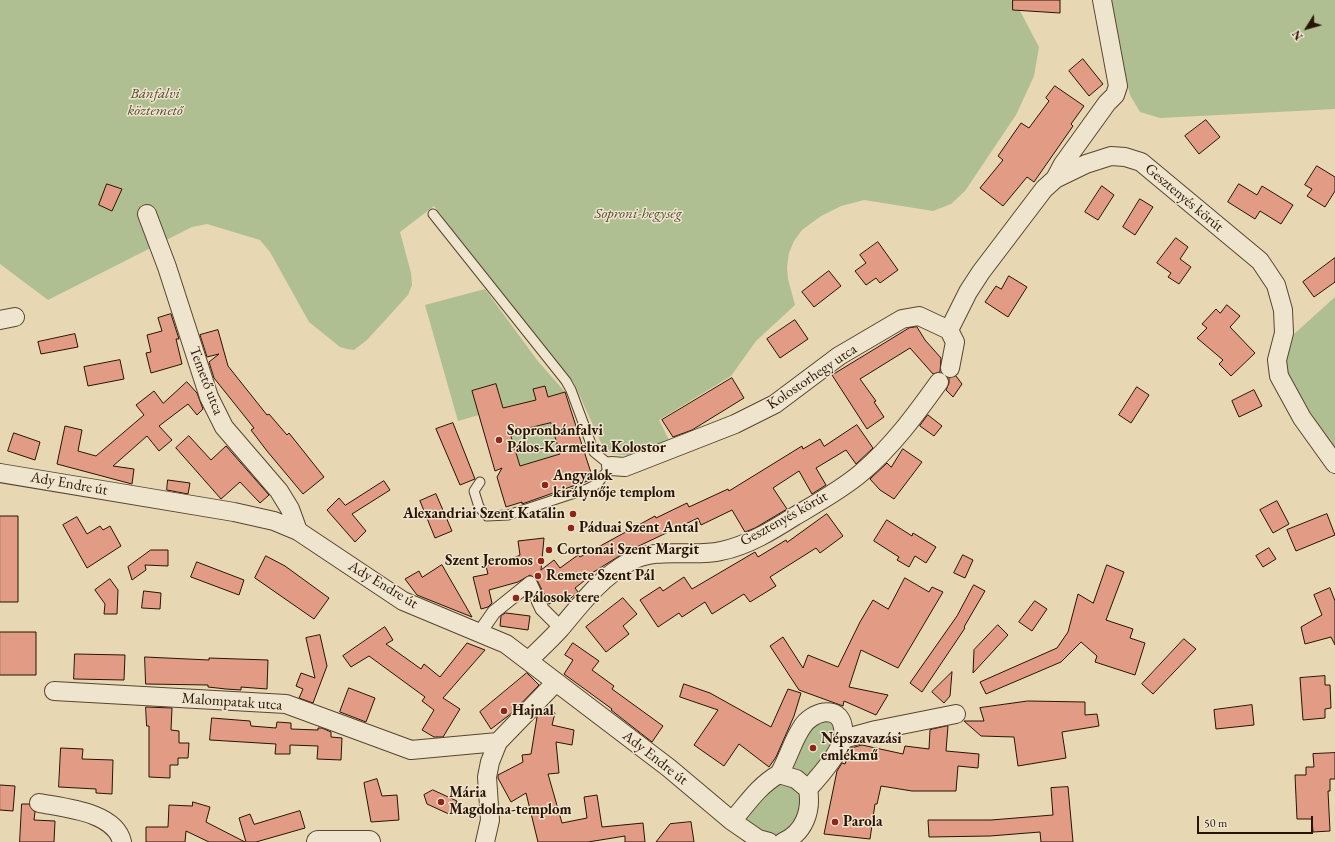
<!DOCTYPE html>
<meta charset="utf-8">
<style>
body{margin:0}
#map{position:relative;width:1335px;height:842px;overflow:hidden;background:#e7d7b3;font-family:"EB Garamond",serif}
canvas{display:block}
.north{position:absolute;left:1287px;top:8px;width:40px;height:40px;-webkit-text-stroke:3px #efe5ce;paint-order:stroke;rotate:233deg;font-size:11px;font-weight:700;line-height:16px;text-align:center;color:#291403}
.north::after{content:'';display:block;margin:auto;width:14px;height:18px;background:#291403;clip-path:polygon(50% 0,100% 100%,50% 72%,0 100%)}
.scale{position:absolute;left:1197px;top:816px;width:116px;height:18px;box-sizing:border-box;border:2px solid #291403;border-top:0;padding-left:5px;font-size:12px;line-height:14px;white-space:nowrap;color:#291403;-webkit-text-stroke:3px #efe5ce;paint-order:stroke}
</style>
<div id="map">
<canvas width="1335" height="842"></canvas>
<div class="north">N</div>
<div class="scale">50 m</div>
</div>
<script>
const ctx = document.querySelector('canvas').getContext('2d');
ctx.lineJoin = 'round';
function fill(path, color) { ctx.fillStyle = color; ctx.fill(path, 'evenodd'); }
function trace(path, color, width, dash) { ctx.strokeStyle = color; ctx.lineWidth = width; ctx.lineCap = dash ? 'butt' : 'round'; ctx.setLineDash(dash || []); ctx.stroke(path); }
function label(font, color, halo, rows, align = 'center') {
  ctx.font = font + ' "EB Garamond",serif'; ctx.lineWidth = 3; ctx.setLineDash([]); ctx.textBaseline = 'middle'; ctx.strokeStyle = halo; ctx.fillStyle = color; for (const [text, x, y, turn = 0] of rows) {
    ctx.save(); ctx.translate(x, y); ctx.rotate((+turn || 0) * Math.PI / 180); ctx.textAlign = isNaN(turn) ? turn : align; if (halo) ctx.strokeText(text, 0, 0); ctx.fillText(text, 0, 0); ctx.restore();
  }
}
fill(new Path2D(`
 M0,0H1011L1019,9L1039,47L1034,76L1016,115L965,191L951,204L933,211L864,200L841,206L821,216L802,230L794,241L789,253L787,267L788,279L795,305L756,341L731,376L659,420L670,442L634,456L612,454L602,445L574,383L549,355L434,206L400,232L411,273L412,285L408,295L367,340L354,350L347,349L340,347L309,322L270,252L260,240L207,224L192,227L48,300L0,264Z
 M1107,0H1335V109L1160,118L1140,112L1130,95Z
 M485,289L537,360L565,392L548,397L545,386L533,389L536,400L503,408L495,384L472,391L479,415L458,421L425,305Z
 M1335,297V462L1277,368L1283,344Z
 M551,423L560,454L520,466L510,433Z
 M820,714L845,721L815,783L784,772Z
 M783,774L814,785L798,836L771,839L742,819Z`), '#afbf92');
const building = new Path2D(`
 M1013,0H1060V13L1013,10Z
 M1083,59L1103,84L1089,96L1069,71Z
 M1055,86L1084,106L1071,124L1073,126L1034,182L1027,177L1003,206L980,188L1003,160L998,156L1021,123L1029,128L1049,101L1046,98Z
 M1206,120L1220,137L1199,154L1185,136Z
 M1317,166L1335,177V191L1325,207L1307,196L1312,189L1305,185Z
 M107,184L122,189L112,211L99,205Z
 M1239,184L1257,195L1262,186L1293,205L1281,224L1260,211L1255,219L1228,202Z
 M1102,186L1114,195L1098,220L1085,212Z
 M1140,199L1153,207L1135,235L1123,227Z
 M1176,238L1188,247L1180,259L1191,267L1179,284L1168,277L1171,273L1157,263Z
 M878,242L898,270L880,283L876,278L866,285L855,271L866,263L860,255Z
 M1335,258V282L1314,297L1303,282Z
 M829,271L841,286L814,307L802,292Z
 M1009,276L1027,287L1008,317L985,302L996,286L1001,289Z
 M1227,305L1240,316L1230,327L1255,353L1231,376L1219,364L1223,360L1197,338L1207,328L1202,324L1216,309L1220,313Z
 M171,314L179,339H176L182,364L151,373L146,353L151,352L147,335L162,331L158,318Z
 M795,320L808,339L780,358L767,339Z
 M917,327L925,340L941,358L940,372L933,374L910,348L860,379L876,401L874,402L884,417L867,429L832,375L909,328Z
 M218,330L228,366L267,415L269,414L287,435L289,433L324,477L303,494L267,451L251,430L254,428L214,378L209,362L219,354L207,357L200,335Z
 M75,334L78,347L41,354L38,342Z
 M120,360L124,379L88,386L84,367Z
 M956,376L962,384L953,397L946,390L949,383V378Z
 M732,378L744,398L692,430L673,437L662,420Z
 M187,382L197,393L203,409L197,415L188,404L159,426L172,440L159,451L147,436L113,466L134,469L132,484L57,464L65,426L82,430L78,451L96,456L144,415L136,405L154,391L163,403Z
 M496,384L503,408L536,400L533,389L545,386L548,397L565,392L593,479L522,504V502L506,507L497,477L502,468L495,471L472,391ZM551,423L560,454L520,466L510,433Z
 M1137,387L1149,395L1131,423L1119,415Z
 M1254,390L1262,406L1239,417L1232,401Z
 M928,415L942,426L934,436L920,426Z
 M453,423L475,479L460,485L436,429Z
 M857,425L873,448L856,464L846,450L816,468L826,485L812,494L799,471L773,488L787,509L755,528L745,532L732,510L701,525L698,518L624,553L592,573L593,574L575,588L578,592L565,603L560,597L549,604L537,580L530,575L518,582L489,590L492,603L488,607L481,609L473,577L488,574L486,566L508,561L520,555L518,541L544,538L541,570L554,560L560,568L578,555L580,557L655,516L656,518L687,503L689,507L728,489L729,491L802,446L803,449L820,439L824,446Z
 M14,433L40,442L35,460L8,451Z
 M189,436L211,460L226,446L269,495L260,503L240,482L221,499L176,448Z
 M903,449L922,462L894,499L880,490L870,479L887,463L891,467Z
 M168,480L190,483L188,494L167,490Z
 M384,481L390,490L352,514L366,531L355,542L327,510L339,498L345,505Z
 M436,494L452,531L435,538L420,501Z
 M1277,501L1289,524L1273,533L1260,510Z
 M827,514L843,536L820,553L816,548L770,577L776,586L750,602L744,594L712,614L705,602L682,617L679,613L658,627L640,600L660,587L663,591L684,577L692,589L755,552L758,557L786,540L787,542Z
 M1327,514L1335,535L1296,551L1287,530Z
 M0,516H18V602H0Z
 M77,517L87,534L100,526L103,530L110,526L121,546L87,568L63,525Z
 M887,520L912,536L913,533L936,547L926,563L915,556L909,567L897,560L899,557L874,541Z
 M1269,548L1276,559L1263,567L1256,556Z
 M151,550H168V566L145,565L146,570L132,580L128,567Z
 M963,555L973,560L965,578L954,573Z
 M266,556L285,566L329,598L314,619L255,578Z
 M197,562L244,580L239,595L191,577Z
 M442,565L472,617L417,595L405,579L419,571L422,577Z
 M1107,565L1124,572L1106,620L1133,629L1130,638L1145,643L1135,675L1095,662L1097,656L1081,642L1061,662L986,694L980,682L1057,648L1068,632L1078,594L1093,603Z
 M905,578L929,592L932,587L943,592L898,668L861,650L849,687L888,695L876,715L844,701L843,706L799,690L770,646L783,637L803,668L808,655L838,667L860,622L873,600L888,609Z
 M110,579L118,590L117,614H104L105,604L95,590Z
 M974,585L985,591L964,627L965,628L922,692L910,683L957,616Z
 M1330,588L1335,601V645L1331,637L1305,644L1301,627L1322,615L1314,595Z
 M144,591L161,593L160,609L142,608Z
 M623,598L637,614L623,626L629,634L606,652L586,627Z
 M1035,601L1047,609L1032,631L1019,622Z
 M506,613L530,616L528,630L500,626L501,616Z
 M998,625L1008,635L973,673L974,650Z
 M385,627L393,640L386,644L421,669L424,664L440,677L467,643L485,650L443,698L460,709L443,737H434L422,730L434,710L422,701L425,697L369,656L351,667L343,656Z
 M0,632H36V675H0Z
 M320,635L327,666L313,703L299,698L303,689L296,686L301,673L315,678L306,638Z
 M1184,639L1196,649L1153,694L1142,684Z
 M573,643L599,661L592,670L614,686L612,689L663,726L652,742L611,710L612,709L564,674L573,660L565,655Z
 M75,654L125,655L124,680L74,679Z
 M145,657L209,660V658L268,660L267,689L241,687V690L226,689L208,687V685L146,684Z
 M952,672L950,696L944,703L932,692Z
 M527,673L539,685L512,713L491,729L480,712Z
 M1325,676V685H1330L1331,708L1325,709V718L1303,720L1300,678Z
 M684,684L710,693L771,727L788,689L801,693L794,716L776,757L769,767L739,744L724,766L694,745L718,710L680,697Z
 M349,688L375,698L366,722L340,712Z
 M1028,701L1085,702V715L1097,714L1099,726L1062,732L1066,758L1018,766L1014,737L981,736L964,721H984L980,708Z
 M1252,705L1254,725L1216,729L1214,710Z
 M146,707L172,708L171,730L179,731V743H189L188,758H178V765H170V778L149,777V726H147Z
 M544,710L555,713L552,725L574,730L572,745L556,742L559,773L548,774L562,823L587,818L584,797L597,795L602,827L643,823L645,842H625V836L588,842H538L526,793L511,802L498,778V775L523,762L522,755L531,754L537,717Z
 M212,718L250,721L251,726L276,728L277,722L291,723V729L318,730V728H322L331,732V737L342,738L341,760L317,759L318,746L290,745V754H275L276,744L210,740Z
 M948,726L946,751L979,754L978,768L958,766L956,791H912L881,786L877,804H875L870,839L824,834L837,771L842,763L845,764L851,748L862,745L903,754L905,746L929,749L930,730Z
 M61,748L83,749L82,759L113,760L112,794L96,793V789L59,787Z
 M1335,753V779H1330V791H1328L1330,831L1313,832L1312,819H1297L1295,775H1306V767H1314L1313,754Z
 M377,779L382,796L397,795L399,820L371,822L364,783Z
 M0,785L15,786L13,811L0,810Z
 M1068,787L1073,842H1041L1040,832L990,836L929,837L928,820H991L1053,815L1051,788Z
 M433,790L457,801L451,815L427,804L424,795Z
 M193,802L210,807L206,822L245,842H209L186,831L185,842H146V827H168L169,805L192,806Z
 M22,804H29L35,812L34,820L55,821L54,842H20Z
 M300,811L305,828L256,842H246L239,818L250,814L254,824Z
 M691,822L694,842H656L670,824Z`);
fill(building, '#e29b85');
trace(building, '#291403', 1);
const service = new Path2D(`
 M433,214L566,381L571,390L594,452L611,466L597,484L587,489L508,515L487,516L479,507L474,491L480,482`);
const pedestrian = new Path2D(`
 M480,632L494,612L530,583L542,609L561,628`);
const minor = new Path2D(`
 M1055,179L1063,164L1107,103L1115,95L1118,86L1102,0
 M147,214L167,267L209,397L224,427L279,491L290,509L298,531
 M0,320L15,317
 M950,368L955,342L949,330L968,292L981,272L1044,189L1055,179L1086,164L1111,156L1125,157L1141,162L1260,261L1276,285L1283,310L1284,333L1277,360L1279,376L1302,418L1335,464
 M611,466L625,467L735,424L775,404L839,356L902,319L919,316L949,330
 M0,473L234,512L274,521L298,531L403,601L506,644L669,768L732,821L758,839L769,842
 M528,661C539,650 550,640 560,629C581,604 600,578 629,562C658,546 691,558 721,551C747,546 773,530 795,516C817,503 841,490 861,473C892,447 916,414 939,382
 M54,691L286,704L411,750L498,742
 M843,739L876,730L956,714
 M779,774C788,759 792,742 802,727C811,712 839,703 843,727C843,730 844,735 843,739C838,755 819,777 808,789
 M39,803C65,808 115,812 122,842
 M732,821C747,804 758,786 779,774L796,779L808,789C812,811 804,833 783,842
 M485,842L490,820L487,777L490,762L498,742L556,682`);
const tertiary = new Path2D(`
 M318,842H369`);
trace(service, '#58452f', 11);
trace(pedestrian, '#58452f', 15);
trace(minor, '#58452f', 20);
trace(tertiary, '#58452f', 24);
trace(service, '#efe5ce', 9);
trace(pedestrian, '#efe5ce', 13);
trace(minor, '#efe5ce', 18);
trace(tertiary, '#efe5ce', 22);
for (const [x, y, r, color] of [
 [499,440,4,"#8f2418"],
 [545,485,4,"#8f2418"],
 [573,514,4,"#8f2418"],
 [571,528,4,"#8f2418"],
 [549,550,4,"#8f2418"],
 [541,561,4,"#8f2418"],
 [538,576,4,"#8f2418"],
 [516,598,4,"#8f2418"],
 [504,711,4,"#8f2418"],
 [813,748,4,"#8f2418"],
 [441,802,4,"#8f2418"],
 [835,822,4,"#8f2418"]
]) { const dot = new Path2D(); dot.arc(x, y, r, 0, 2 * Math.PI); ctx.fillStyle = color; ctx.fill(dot); trace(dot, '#efe5ce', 1.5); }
label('italic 15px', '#51472e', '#efe5ce', [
 ["Bánfalvi",155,94],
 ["köztemető",155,111],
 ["Soproni-hegység",638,214]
]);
label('15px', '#291403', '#efe5ce', [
 ["Gesztenyés körút",1184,198,40],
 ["Kolostorhegy utca",812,377,-34],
 ["Temető utca",206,381,69],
 ["Ady Endre út",69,484,10],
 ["Gesztenyés körút",784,519,-29],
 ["Ady Endre út",383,585,31],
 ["Malompatak utca",232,702,4],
 ["Ady Endre út",655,758,38]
]);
label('bold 15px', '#291403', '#efe5ce', [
 ["Sopronbánfalvi",507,431],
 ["Pálos-Karmelita Kolostor",507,448],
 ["Angyalok",553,476],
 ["királynője templom",553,493],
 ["Alexandriai Szent Katalin",565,514,"right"],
 ["Páduai Szent Antal",579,528],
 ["Cortonai Szent Margit",557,550],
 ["Szent Jeromos",533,561,"right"],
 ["Remete Szent Pál",546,576],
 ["Pálosok tere",524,598],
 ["Hajnal",512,711],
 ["Népszavazási",821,739],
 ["emlékmű",821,756],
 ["Mária",449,793],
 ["Magdolna-templom",449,810],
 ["Parola",843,822]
], 'left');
</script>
